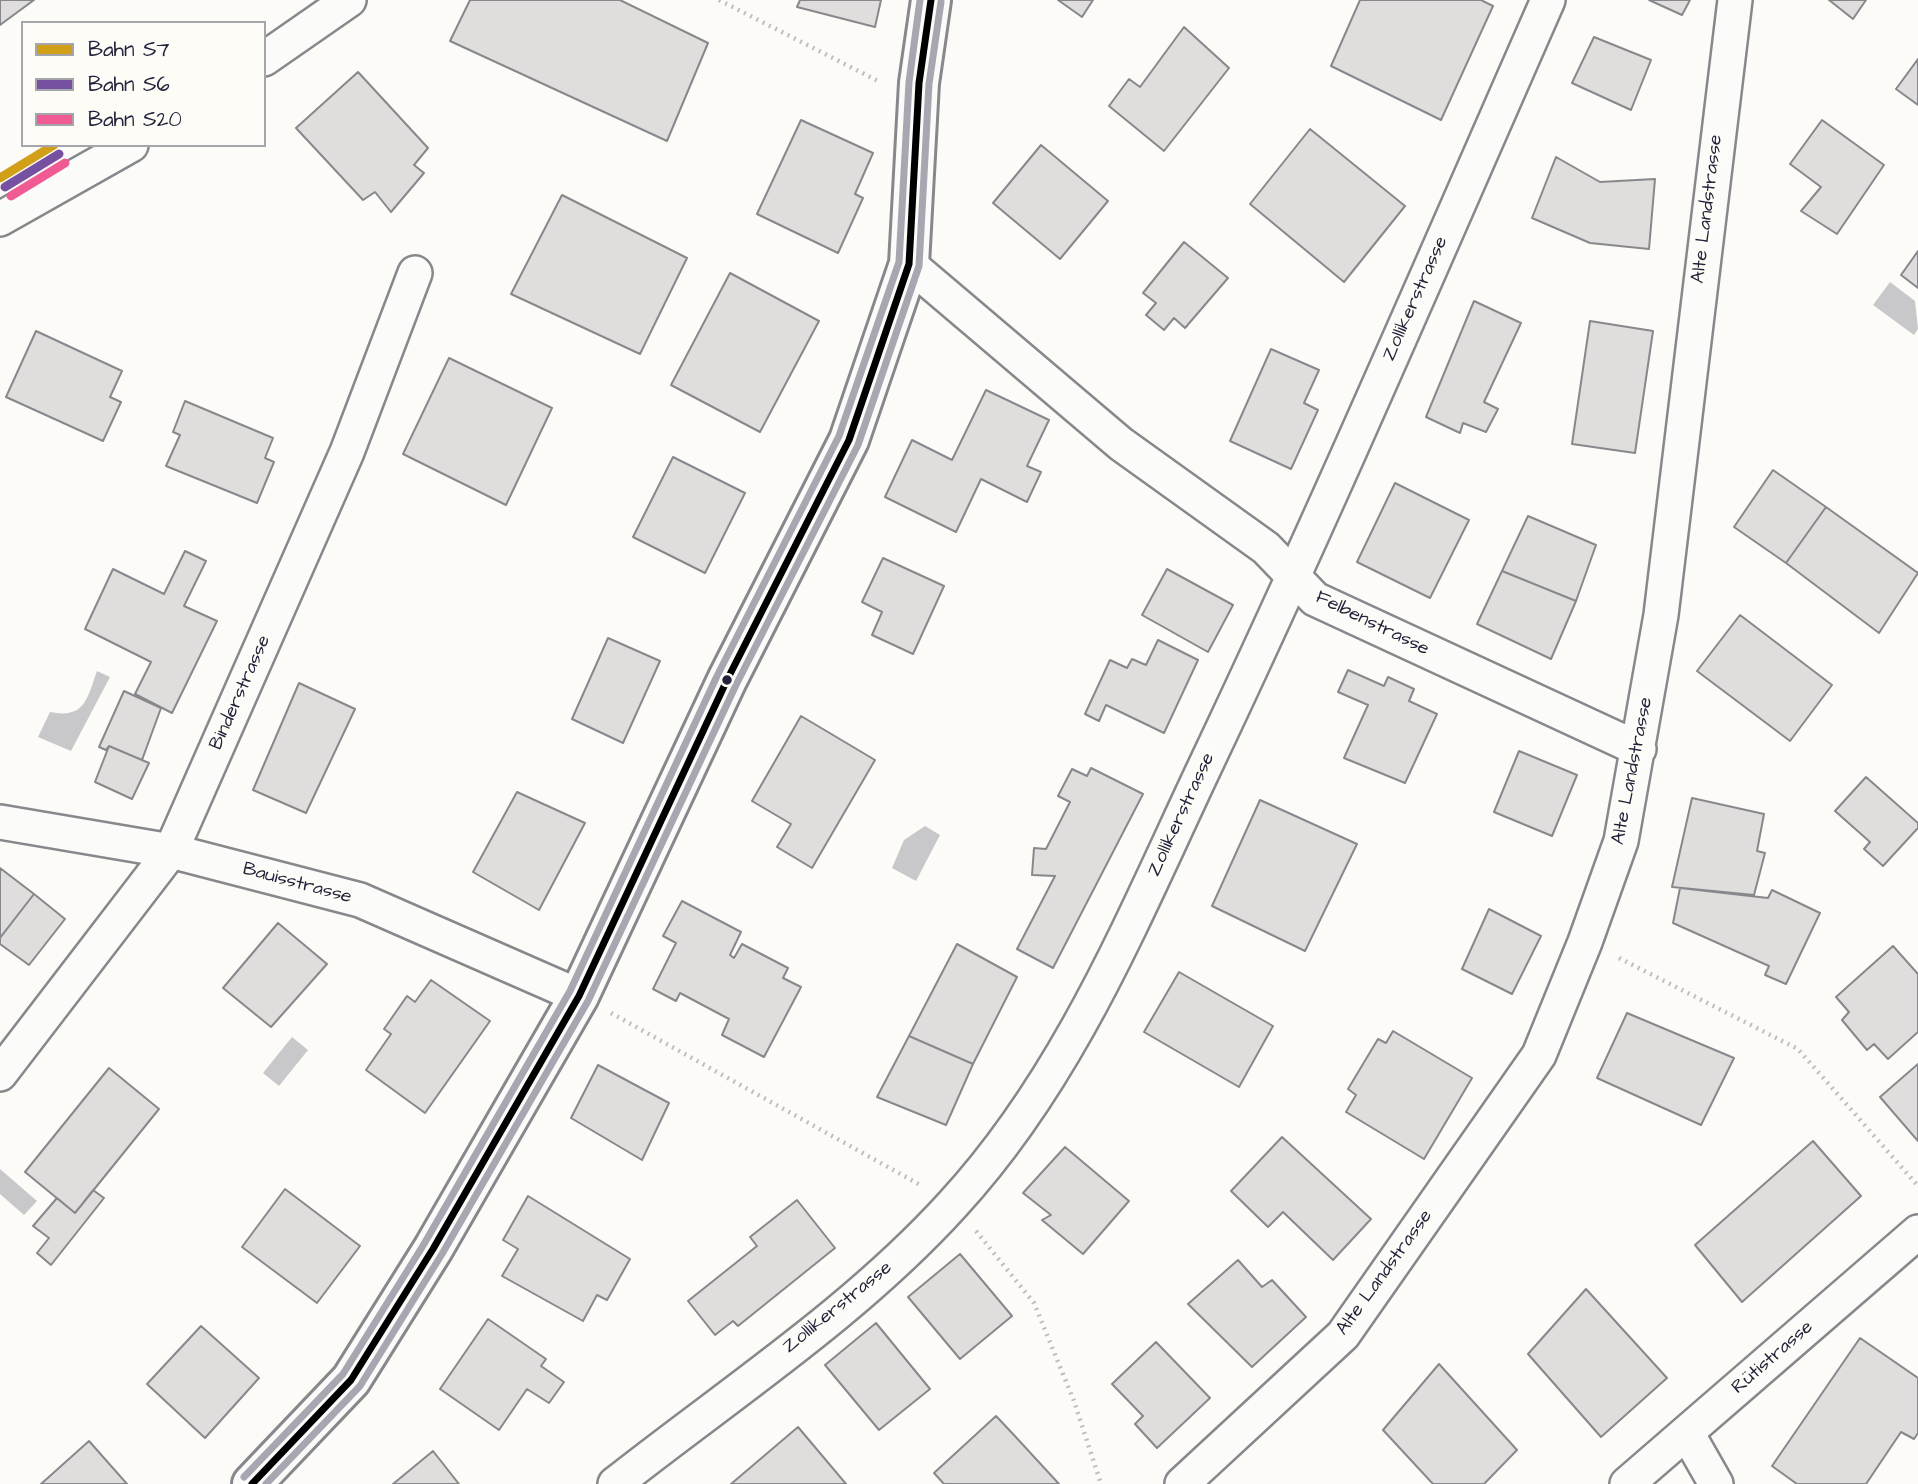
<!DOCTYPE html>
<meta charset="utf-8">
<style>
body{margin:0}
#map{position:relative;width:1918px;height:1484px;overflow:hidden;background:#fcfbf8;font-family:"Architects Daughter",sans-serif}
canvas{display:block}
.legend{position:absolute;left:21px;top:21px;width:245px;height:126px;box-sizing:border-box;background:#fdfcf7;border:2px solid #a5a5ac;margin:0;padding:9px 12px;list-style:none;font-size:21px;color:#22223b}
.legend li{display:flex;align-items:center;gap:14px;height:35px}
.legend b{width:35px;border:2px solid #a5a5ac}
</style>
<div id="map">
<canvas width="1918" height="1484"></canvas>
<ul class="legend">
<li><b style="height:9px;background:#d29f19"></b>Bahn S7</li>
<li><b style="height:9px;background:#7751a1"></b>Bahn S6</li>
<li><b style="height:9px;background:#f05b94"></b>Bahn S20</li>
</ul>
</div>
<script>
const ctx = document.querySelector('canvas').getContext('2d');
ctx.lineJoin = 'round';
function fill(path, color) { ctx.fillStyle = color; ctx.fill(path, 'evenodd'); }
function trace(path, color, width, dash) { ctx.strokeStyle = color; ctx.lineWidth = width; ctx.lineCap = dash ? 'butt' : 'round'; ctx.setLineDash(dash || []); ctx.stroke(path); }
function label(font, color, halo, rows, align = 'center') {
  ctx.font = font + ' "Architects Daughter",sans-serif'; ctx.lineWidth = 6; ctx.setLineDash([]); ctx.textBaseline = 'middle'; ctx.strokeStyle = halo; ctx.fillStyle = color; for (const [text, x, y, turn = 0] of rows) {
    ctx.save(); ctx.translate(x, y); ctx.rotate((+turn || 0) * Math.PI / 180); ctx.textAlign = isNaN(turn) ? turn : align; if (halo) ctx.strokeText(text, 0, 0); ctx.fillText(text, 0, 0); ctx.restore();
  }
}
fill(new Path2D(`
 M1890,282L1915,301L1918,329L1914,335L1873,305Z
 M97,671L110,677L71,751L38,737L50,712C85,719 87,699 97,671Z
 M925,826L940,835L916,881L892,868L904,840Z
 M292,1037L308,1050L279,1086L263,1073Z
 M0,1169L37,1201L24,1215L0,1194Z`), '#c8c8ca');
const building = new Path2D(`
 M0,0H34L0,25Z
 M470,0H620L708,43L667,141L450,41Z
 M800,0H881L875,27L797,7Z
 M1058,0H1093L1082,17Z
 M1360,0H1481L1493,6L1441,120L1331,66Z
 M1649,0H1690L1682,15Z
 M1829,0H1866L1853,19Z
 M1184,27L1229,68L1164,151L1109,106L1129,79L1140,87Z
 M1594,37L1651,60L1631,110L1572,83Z
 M1918,59V105L1896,89Z
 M358,72L428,148L414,165L424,173L391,212L375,192L363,200L296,128Z
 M801,120L873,153L855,194L863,198L838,253L757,214Z
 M1822,120L1884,165L1837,234L1801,211L1821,187L1790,164Z
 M1310,129L1405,206L1344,282L1250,204Z
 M1041,145L1108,201L1060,259L993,203Z
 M1556,157L1600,182L1655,179L1649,249L1590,243L1532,218Z
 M562,195L687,258L640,354L511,294Z
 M1184,242L1228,278L1185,328L1174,318L1164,330L1146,315L1156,303L1143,293Z
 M1918,251V288L1901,275Z
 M730,273L819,321L760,432L671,385Z
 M1474,301L1521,323L1484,402L1498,409L1486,432L1463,423L1460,433L1426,417Z
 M1590,321L1653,331L1635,453L1572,444Z
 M36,331L122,371L110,397L121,402L103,441L6,397Z
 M1271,349L1319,370L1304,403L1318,410L1291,469L1230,441Z
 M449,358L552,408L506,505L403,454Z
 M986,390L1049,420L1027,466L1041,472L1027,502L981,479L956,532L885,497L912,440L952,460Z
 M185,401L273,438L265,458L274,462L257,503L166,466L180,435L173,432Z
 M673,457L745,493L705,573L633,537Z
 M1773,470L1826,507L1786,563L1734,527Z
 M1395,483L1469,520L1430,598L1357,562Z
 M1826,507L1918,573L1879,633L1786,563Z
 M1528,516L1596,545L1576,601L1502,571Z
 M185,551L206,561L184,606L217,621L172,713L135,694L151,662L85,629L113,569L164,594Z
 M883,558L944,586L913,654L872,635L882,612L862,602Z
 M1167,569L1233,605L1208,652L1142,615Z
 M1502,571L1576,601L1551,659L1477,624Z
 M1740,615L1832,685L1790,741L1697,671Z
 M608,638L660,661L623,743L572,719Z
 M1158,640L1198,660L1164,733L1106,705L1099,721L1085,714L1110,660L1127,668L1132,659L1146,665Z
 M1348,670L1384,686L1388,677L1414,689L1409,701L1437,714L1405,783L1344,758L1368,705L1338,692Z
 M299,683L355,709L306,813L253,790Z
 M124,691L161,708L142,760L109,746L106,750L99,747Z
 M801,716L875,760L812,868L777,847L791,824L752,801Z
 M109,746L149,763L132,799L95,782Z
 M1519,751L1577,775L1552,836L1494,812Z
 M1091,768L1143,794L1053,968L1017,949L1055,876L1032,875L1034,848L1046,849L1070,802L1058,796L1072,769L1087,776Z
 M1866,777L1918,823V828L1883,866L1864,849L1870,842L1835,811Z
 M517,792L585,823L539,910L473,872Z
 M1692,798L1764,814L1757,851L1765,853L1754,895L1672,887Z
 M1260,800L1357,844L1305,951L1212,906Z
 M0,868L34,894L0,938Z
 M1680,888L1768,898L1772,890L1820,913L1786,984L1765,975L1769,966L1673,923Z
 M34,894L65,919L29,965L0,944V938Z
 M682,901L741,932L730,955L734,958L742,944L788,968L783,978L801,987L764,1057L722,1035L729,1019L680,993L676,1001L653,989L676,943L663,936Z
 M1489,909L1541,936L1512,994L1462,969Z
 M278,923L327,964L271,1027L223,988Z
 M957,944L1017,977L973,1064L909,1036Z
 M1893,946L1918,974V1032L1888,1059L1874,1044L1867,1050L1842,1020L1849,1012L1836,997Z
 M1179,972L1273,1026L1239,1087L1144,1032Z
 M431,980L490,1021L425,1113L366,1070L391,1034L384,1029L407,996L415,1002Z
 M1627,1013L1734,1058L1701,1125L1597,1078Z
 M1393,1031L1472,1078L1424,1159L1346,1112L1356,1095L1348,1089L1378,1039L1386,1043Z
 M909,1036L973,1064L946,1125L877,1097Z
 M1918,1064V1141L1880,1097Z
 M598,1065L669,1103L642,1160L571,1118Z
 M109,1068L159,1109L75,1213L25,1172Z
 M1282,1137L1371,1219L1333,1260L1283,1212L1268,1227L1231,1191Z
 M1813,1141L1861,1196L1742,1302L1695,1245Z
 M1065,1147L1129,1201L1083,1254L1042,1220L1051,1215L1023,1193Z
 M285,1189L360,1246L317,1303L242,1247Z
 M93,1190L104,1198L51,1265L37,1253L49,1238L33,1226L57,1198L75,1213Z
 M528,1196L630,1259L607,1300L597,1295L583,1321L502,1276L518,1249L503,1240Z
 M797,1200L835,1248L738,1326L733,1321L715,1335L688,1301L757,1246L750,1237Z
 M960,1254L1012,1316L960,1359L908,1297Z
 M1238,1260L1262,1287L1272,1280L1306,1317L1252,1367L1188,1304Z
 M1586,1289L1667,1378L1601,1437L1528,1354Z
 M488,1319L546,1359L541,1366L564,1382L549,1403L527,1389L499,1430L440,1389Z
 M876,1323L930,1389L879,1430L825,1365Z
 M201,1326L259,1378L205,1438L147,1384Z
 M1860,1338L1918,1378V1433L1914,1439L1901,1432L1866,1484H1797L1772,1466Z
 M1156,1342L1210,1398L1157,1448L1135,1424L1143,1416L1112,1384Z
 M1439,1364L1517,1450L1484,1484H1433L1383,1430Z
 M996,1416L1013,1434L1059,1484H944L934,1473Z
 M798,1427L846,1484H731Z
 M89,1441L127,1484H41Z
 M433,1451L459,1484H393Z`);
fill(building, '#dfdedd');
trace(building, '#88888c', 2);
const minor = new Path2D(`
 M264,59L349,0
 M0,219L131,145
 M909,264L1121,444L1266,548L1315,599L1639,749
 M0,822L171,851L360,900L579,996
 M0,1074L171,851L347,452L415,273
 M1687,1433L1716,1484
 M615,1484C729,1394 855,1312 953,1204C1070,1077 1134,916 1207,762C1326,511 1436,255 1548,0
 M1182,1484L1343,1335L1539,1055L1585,942L1621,841L1661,615L1735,0
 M1627,1484L1918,1232`);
const secondary = new Path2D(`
 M252,1484L351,1380L433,1249L579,996L727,680L849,440L909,264L919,83L931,0`);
trace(minor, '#88888c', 38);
trace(secondary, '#88888c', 44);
trace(new Path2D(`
 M719,0L880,82
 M1619,958L1798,1049L1918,1186
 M611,1013L922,1186
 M976,1231L1034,1303L1074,1401L1101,1484`), '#bfbfc0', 4.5, [2, 5]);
trace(minor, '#fbfbf9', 33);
trace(secondary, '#fbfbf9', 38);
trace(new Path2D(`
 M252,1484L351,1380L433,1249L579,996L727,680L849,440L909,264L919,83L931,0`), '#000', 7);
trace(new Path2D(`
 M266,1484L360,1386L442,1254L588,1001L736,685L858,445L919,266L929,84L941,2`), '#a7a7b1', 7);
trace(new Path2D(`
 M244,1477L343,1374L424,1244L570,991L717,676L839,436L899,262L909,82L920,0`), '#a7a7b1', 7);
trace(new Path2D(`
 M0,178L54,145`), '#d29f19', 9);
trace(new Path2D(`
 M5,187L59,154`), '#7751a1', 9);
trace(new Path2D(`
 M11,196L65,163`), '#f05b94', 9);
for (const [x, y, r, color] of [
 [727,680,6,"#22223b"]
]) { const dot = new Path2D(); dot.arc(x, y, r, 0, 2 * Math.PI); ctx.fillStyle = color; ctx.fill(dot); trace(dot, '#fdfcf7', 2.5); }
label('19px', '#22223b', '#fdfcf7', [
 ["Alte Landstrasse",1708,209,-83],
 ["Zollikerstrasse",1416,299,-66],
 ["Felbenstrasse",1372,624,26],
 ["Binderstrasse",241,693,-66],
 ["Alte Landstrasse",1633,771,-79],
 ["Zollikerstrasse",1182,815,-65],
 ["Bauisstrasse",297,884,15],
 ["Alte Landstrasse",1385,1273,-54],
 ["Zollikerstrasse",838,1308,-39],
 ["Rütistrasse",1773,1358,-41]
]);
</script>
